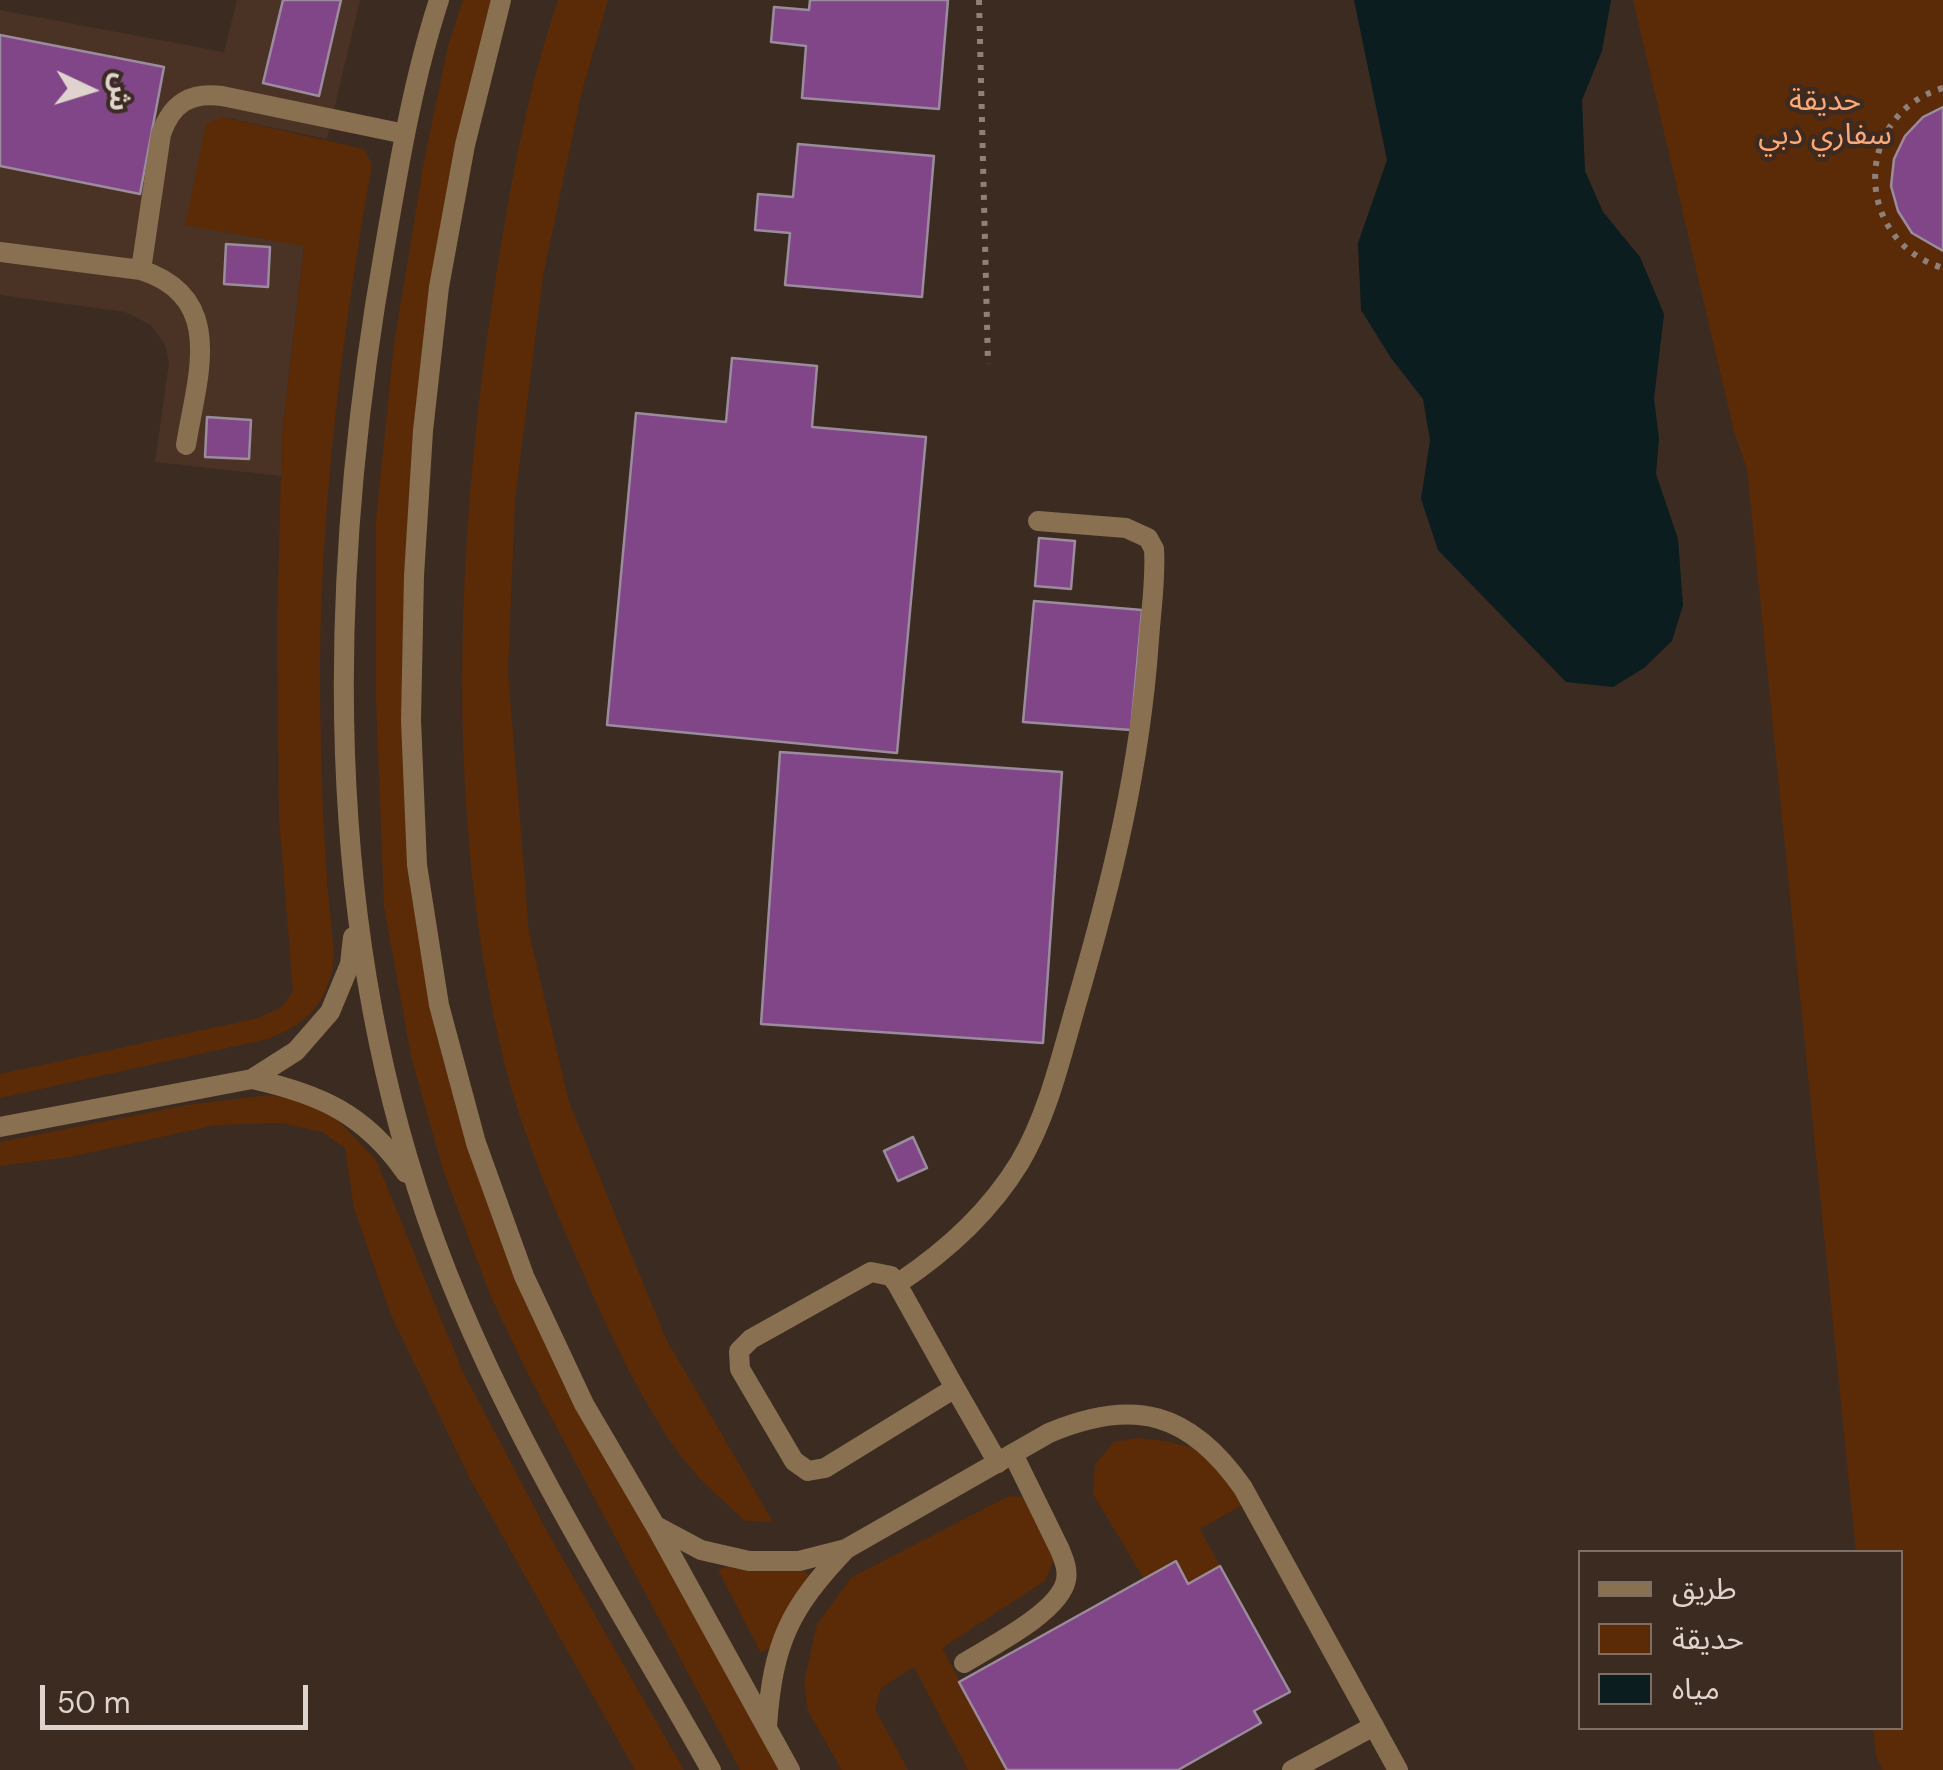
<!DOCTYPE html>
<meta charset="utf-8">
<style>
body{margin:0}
#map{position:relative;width:1943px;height:1770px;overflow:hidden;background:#3c2b21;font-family:"DM Sans","Noto Sans Arabic",sans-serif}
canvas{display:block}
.legend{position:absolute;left:1578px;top:1550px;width:325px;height:180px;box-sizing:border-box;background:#3c2b21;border:2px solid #7d6e66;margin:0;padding:12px 18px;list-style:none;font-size:30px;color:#dfd3cd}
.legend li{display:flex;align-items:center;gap:20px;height:50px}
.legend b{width:50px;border:2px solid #7d6e66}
.north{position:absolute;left:40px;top:40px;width:100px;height:100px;-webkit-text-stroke:8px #3c2b21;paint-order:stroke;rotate:94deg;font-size:28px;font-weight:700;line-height:40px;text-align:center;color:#dfd3cd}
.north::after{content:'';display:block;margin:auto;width:35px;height:45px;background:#dfd3cd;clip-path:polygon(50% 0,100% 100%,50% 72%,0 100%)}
.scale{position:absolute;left:40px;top:1685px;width:268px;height:45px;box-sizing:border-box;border:5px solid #dfd3cd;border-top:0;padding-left:12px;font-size:30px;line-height:35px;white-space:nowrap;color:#dfd3cd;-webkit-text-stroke:8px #3c2b21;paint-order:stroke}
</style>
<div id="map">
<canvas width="1943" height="1770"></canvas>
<ul class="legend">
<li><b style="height:12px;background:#897051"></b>طريق</li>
<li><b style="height:28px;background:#5b2b07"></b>حديقة</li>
<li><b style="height:28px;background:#0b1d1e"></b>مياه</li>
</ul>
<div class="north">ش</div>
<div class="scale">50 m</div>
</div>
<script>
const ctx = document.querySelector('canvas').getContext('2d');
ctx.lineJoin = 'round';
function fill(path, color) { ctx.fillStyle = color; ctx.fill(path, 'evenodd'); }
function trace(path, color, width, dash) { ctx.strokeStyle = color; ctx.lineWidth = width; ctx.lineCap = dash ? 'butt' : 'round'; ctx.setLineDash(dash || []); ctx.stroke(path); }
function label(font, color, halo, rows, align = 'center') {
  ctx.font = font + ' "DM Sans","Noto Sans Arabic",sans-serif'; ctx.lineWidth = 9; ctx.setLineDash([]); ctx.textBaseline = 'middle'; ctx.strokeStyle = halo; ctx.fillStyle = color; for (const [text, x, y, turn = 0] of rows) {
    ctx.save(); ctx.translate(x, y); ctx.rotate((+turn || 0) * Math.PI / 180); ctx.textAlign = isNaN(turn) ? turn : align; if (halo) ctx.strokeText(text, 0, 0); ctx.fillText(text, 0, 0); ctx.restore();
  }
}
fill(new Path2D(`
 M237,0H360L327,139L222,117L185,224L304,245L282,434L281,476L155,462L169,363L165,345L151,325L125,312L0,295V10L224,52Z`), '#4a3325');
fill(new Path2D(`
 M463,0H496L470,93L412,528L424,943L521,1268L784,1770H740L529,1376L491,1297L443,1170L411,1056L384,906L376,698V520L394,344L424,161L448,46Z
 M558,0H608L582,91L543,276L515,500L508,671L529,933L569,1102L666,1339L773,1522L745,1521C728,1505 709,1489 693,1471C650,1420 611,1337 584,1275C554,1207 523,1137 505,1065C444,816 456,541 494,290C509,191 526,94 558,0Z
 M1633,0H1943V1770H1883L1876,1756L1873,1728H1900V1552H1856L1747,469L1734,431Z
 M222,117L364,149L372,164C343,328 322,494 320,661C320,734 322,808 327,881C328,902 337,953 332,971C323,1009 303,1025 268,1039L0,1098V1074L258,1018L282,1007L293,991L279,819L277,629L282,434L304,246L185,225L206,124Z
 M269,1095L304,1101L336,1118L376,1160L462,1370L548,1533L684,1770H635L469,1477L391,1315L354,1208L345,1148L322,1132L282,1123L216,1125L70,1157L0,1166V1142L187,1105Z
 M1138,1438L1165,1441L1198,1449L1251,1500L1200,1529L1220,1566L1188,1584L1176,1562L1144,1579L1093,1494L1095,1464L1114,1442Z
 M1009,1496L1032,1498L1057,1549L1046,1580L942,1648L1007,1770H968L914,1667L881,1688L875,1709L908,1770H842L808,1711L804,1681L817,1624L852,1577Z
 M732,1564L803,1569L810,1577L775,1645L761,1653L718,1570Z`), '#5b2b07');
fill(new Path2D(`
 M1354,0H1611L1602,51L1582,100L1585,171L1603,212L1640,257L1664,314L1654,399L1659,438L1656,474L1678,539L1683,605L1672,641L1644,668L1613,687L1566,682L1438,550L1421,499L1430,440L1423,399L1391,358L1361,310L1358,243L1387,160Z`), '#0b1d1e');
const building = new Path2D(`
 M283,0H341L319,96L263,83Z
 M810,0H948L939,109L802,98L806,46L771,42L774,7L809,10Z
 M0,35L164,67L140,194L0,166Z
 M1943,107V251L1912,233L1898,211L1891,186L1894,159L1905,136L1923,117Z
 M798,144L934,156L922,297L785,285L790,233L755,230L758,194L793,197Z
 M226,244L270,247L268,287L224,284Z
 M732,358L817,366L812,427L926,437L897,753L607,725L636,413L726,422Z
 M207,417L251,420L249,459L205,457Z
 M1039,538L1075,541L1071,589L1035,586Z
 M1034,601L1142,610L1131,730L1023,722Z
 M780,752L1062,772L1043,1043L761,1024Z
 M913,1137L927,1168L898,1181L884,1151Z
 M1176,1561L1188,1584L1220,1566L1290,1692L1254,1711L1261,1723L1178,1770H1007L959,1682Z`);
fill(building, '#804688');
trace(building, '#9b8c9d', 2.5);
trace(new Path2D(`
 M979,0L988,364
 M1943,88C1852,115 1853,241 1943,268`), '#8f8079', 6, [5, 8]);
trace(new Path2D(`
 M0,252L141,270C227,298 197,376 186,445
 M141,270L161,134C172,103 190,92 222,96L405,134
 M871,1272L891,1276L897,1284L955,1388L825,1468L808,1471L794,1461L740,1369L739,1351L751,1339Z
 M897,1284C947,1251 989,1213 1020,1162C1048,1114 1061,1057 1076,1005C1112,881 1140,769 1149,640C1151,610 1156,579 1154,549L1148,538L1126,528L1038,521
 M955,1388L998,1463
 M964,1663C991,1646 1060,1612 1066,1580C1068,1569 1064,1560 1060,1550L1013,1454
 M1292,1770L1374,1726`), '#897051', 20);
trace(new Path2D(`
 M439,0C413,80 399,164 385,246C330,556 320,885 417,1188C482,1395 605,1582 711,1770
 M501,0L465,145L439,287L423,431L414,576L411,720L417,865L439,1005L476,1143L524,1276L584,1404L656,1527L790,1770
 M252,1079C320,1094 365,1114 406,1173
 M0,1127L252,1079L296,1051L330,1012L350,964L353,937
 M658,1527L701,1550L749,1561H799L846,1549L1049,1433C1134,1397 1190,1412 1243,1488L1398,1770
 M767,1726C773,1643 789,1609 846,1549`), '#897051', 20);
label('30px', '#fda875', '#3c2b21', [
 ["حديقة",1825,102],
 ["سفاري دبي",1825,136]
]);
</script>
